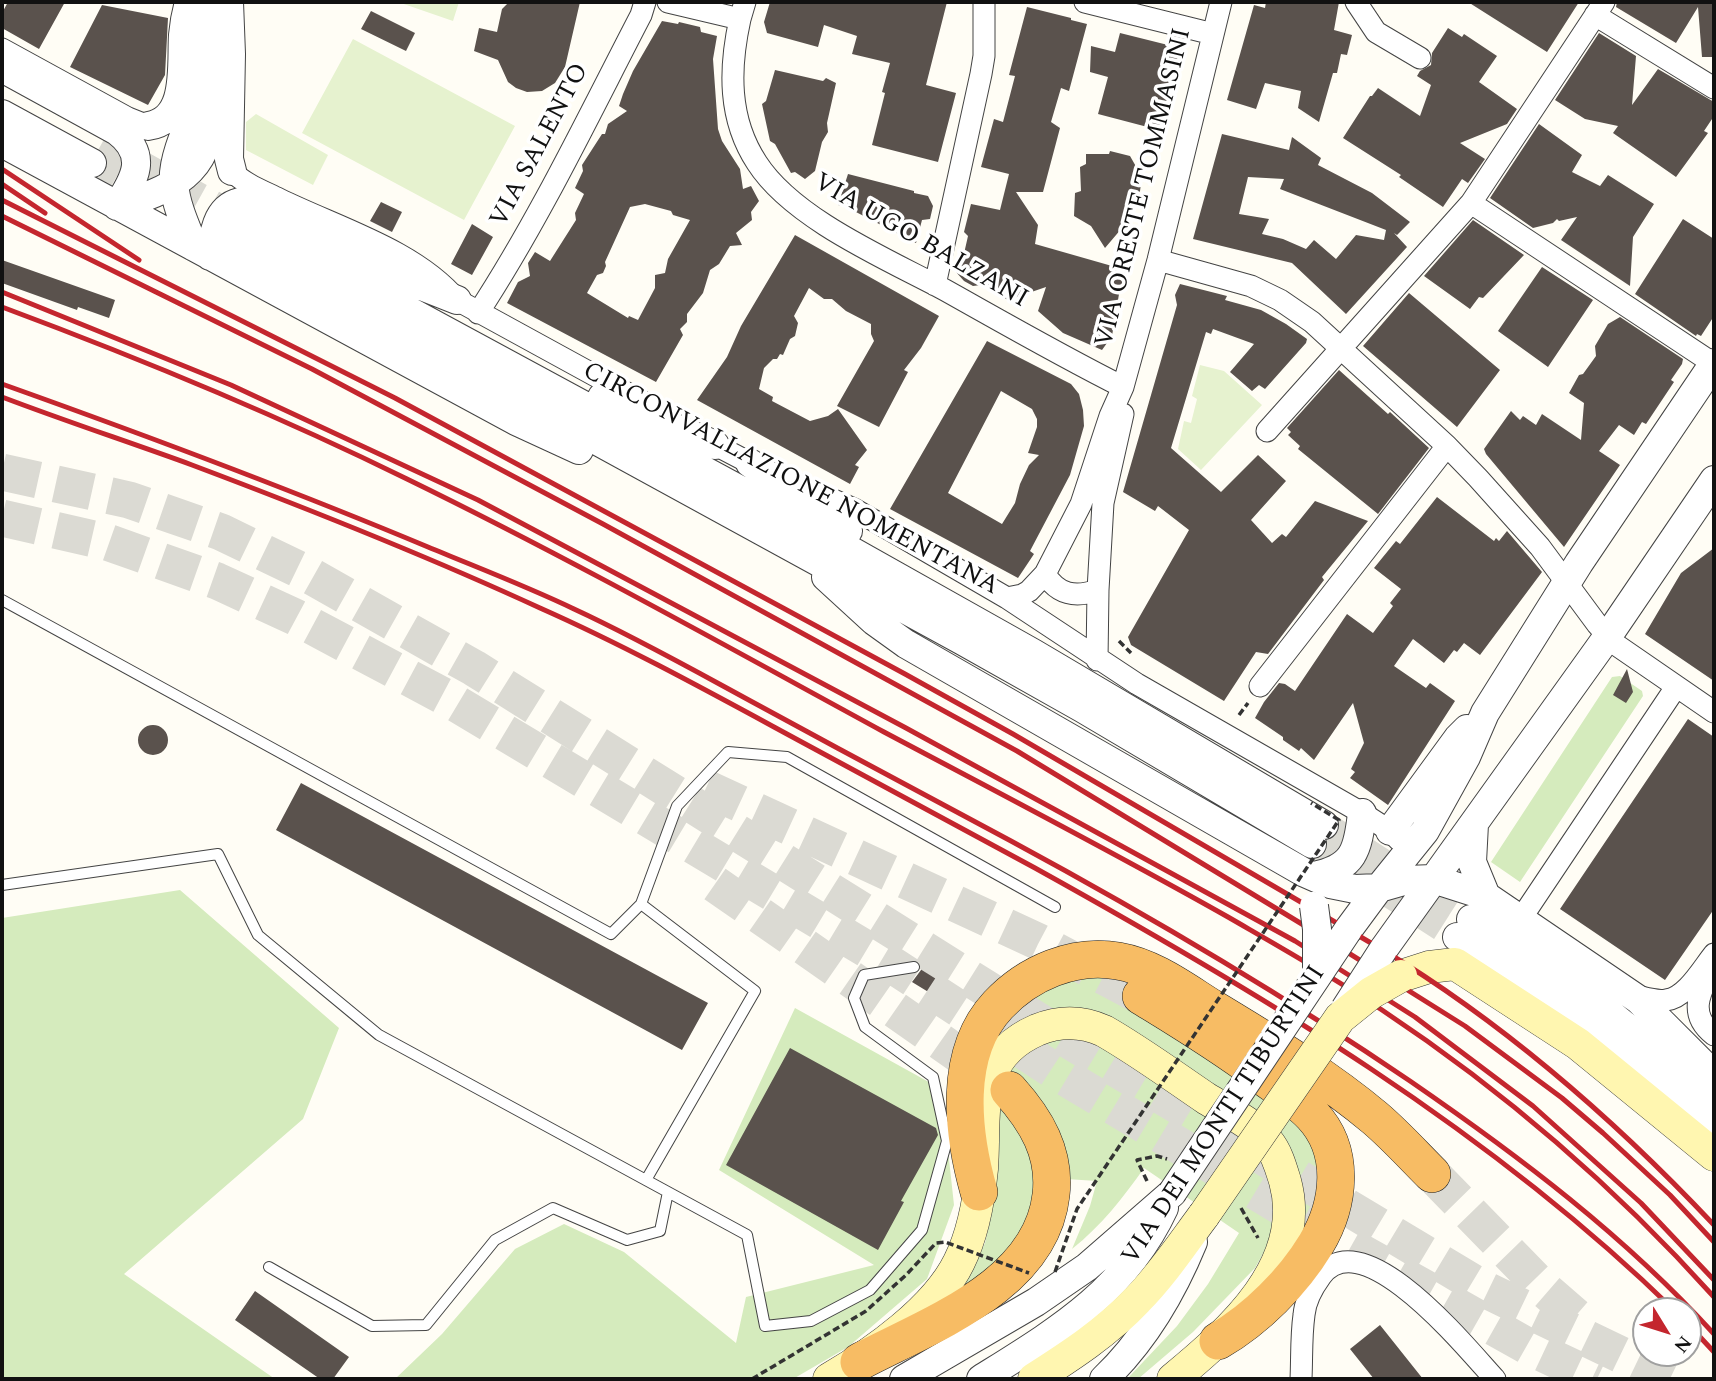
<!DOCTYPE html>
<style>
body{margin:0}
#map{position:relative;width:1716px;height:1381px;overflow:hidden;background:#fffdf5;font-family:Spectral,serif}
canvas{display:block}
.frame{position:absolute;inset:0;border:4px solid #111;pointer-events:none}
.north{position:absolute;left:1632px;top:1297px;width:70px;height:70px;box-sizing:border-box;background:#fff;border:2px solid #a0a0a0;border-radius:50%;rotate:128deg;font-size:19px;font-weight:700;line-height:28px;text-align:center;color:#111}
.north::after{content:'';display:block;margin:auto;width:24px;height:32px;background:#c4262e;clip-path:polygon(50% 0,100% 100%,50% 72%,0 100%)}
</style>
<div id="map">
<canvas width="1716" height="1381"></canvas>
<div class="frame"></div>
<div class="north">N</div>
</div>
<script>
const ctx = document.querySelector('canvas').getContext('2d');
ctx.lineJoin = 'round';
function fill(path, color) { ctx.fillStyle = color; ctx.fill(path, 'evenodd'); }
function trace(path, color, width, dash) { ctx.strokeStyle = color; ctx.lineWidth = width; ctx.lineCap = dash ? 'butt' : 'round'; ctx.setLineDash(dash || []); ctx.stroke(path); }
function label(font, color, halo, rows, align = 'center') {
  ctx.font = font + ' Spectral,serif'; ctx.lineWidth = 7; ctx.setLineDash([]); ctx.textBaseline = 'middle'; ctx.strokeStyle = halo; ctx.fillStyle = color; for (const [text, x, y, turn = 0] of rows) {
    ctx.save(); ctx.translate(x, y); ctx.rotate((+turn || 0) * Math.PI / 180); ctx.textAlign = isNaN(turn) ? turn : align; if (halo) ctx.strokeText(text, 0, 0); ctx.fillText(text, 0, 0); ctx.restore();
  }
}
fill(new Path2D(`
 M1620,676L1642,691L1643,696L1520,882L1491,862L1612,677Z
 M180,890L339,1028L303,1119L124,1274L275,1379H2V918Z
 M1084,973L1143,983L1129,1009L1180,1037L1302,1121L1316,1143L1322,1200L1301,1238L1295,1168L1108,1017L986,1045L1027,993Z
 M795,1008L936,1086L947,1141L954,1205L927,1279L848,1347L793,1379H395L442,1334L515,1249L564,1224L624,1252L736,1343L746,1297L874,1265L719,1170Z
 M1074,1034L1107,1043L1213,1115L1262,1159L1274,1194L1272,1238L1255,1268L1193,1332L1138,1379H1127L1177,1326L1208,1284L1239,1233L1144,1168C1123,1198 1101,1226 1072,1249L1090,1206L1097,1181L1066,1179L1021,1130L1036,1162L1037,1196L1026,1230L996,1264L961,1291L985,1243L996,1192V1091L1018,1055L1042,1042Z`), '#d5ebbd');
fill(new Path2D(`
 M398,2H459L453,21Z
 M353,39L515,126L464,220L302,133Z
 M256,114L328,155L313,185L246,150V122Z
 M1200,365L1224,371L1262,405L1201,470L1178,449L1184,421L1191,423L1197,399L1192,396Z`), '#e6f2cf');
fill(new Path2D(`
 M8,2H65L39,49L2,28V13Z
 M509,2H580L565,67L555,83L542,91L527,92L516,88L508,82L498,60L474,51L479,28L497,32L502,9Z
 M770,2H947L926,85L956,93L938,162L872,145L885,93L882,92L890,63L852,54L857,36L824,25L818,47L767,33L764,22Z
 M1266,2H1339L1334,30L1352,35L1347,55L1341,54L1337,73H1333L1319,122L1298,108L1301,91L1265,83L1256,109L1227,100L1254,5L1265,8Z
 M1468,2H1579L1547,52Z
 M1617,2H1714V57H1702L1698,7L1676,43L1616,7Z
 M102,5L168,18L165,75L148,105L70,67Z
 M1027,7L1071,18V20L1087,24L1069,91L1061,88L1051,122L1060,128L1043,192H1016L1038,225L1035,244L1126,270L1119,294L1112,336L1102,350L1063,333L1038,311L1046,287L1008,300L981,285L973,286L964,281L956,272L959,259L963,258L968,236L964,232L971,204L1000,210L1009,174L981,167L994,119L1003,122L1015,76L1009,75Z
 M371,11L415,33L406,51L361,29Z
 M662,21L678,24L679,22L700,27L701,32L717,36L713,59L718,129L722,141L740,169L743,189L751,186L759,201L751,212L752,220L736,233L742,245L730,246L719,264L710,270L703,293L687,314V322L680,329L683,335L656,382L507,303L518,282L530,276L528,263L535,252L550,261L576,220L575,213L584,194L575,188L583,171L582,165L602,134H605L608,124L627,111L619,106L623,94L633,71ZM645,204L671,211L673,215L690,220L668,259L665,273L655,275V288L638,320L629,316L628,318L587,293L597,275L603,273L606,266L605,262L630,207Z
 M1448,28L1462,37L1464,34L1497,56L1479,82L1517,109L1507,124L1460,143L1485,159L1468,183L1462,179L1443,207L1399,177L1401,175L1343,138L1370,96H1372L1378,88L1420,116L1431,85L1417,76L1420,71L1431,65L1432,53Z
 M1120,33L1180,48L1159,130L1098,114L1108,77L1090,72L1091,46L1115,52Z
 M1599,33L1636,56L1632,105L1658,69L1714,102V116L1704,131L1708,133L1676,177L1613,133L1618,126L1585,119L1555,100Z
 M775,70L823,81L826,78L836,83L827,123L828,132L822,142L815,171L805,179L795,172L791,173L775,144L770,141L762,104L766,101Z
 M1539,124L1582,155L1572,172L1600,186L1608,175L1654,204L1633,237L1630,286L1561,240L1577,217L1559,221L1557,219L1553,223L1533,228L1490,198Z
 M1222,134L1289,150L1292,137L1321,158L1318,165L1372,193L1410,222L1397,235L1394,233L1407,247L1346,314L1292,263L1193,239ZM1248,177L1284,179L1280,189L1386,230L1384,240L1356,235L1336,259L1314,240L1306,249L1283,239L1262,234L1269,219L1239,214Z
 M1110,151L1130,156L1138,170L1141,184L1140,191L1134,198L1136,207L1133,215L1105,248L1091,226L1074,216L1075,193L1081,191L1080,167L1086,164V154H1109Z
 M848,174L914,191V193L928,196L933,206L930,219L922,220L916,243L854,211V208L838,205Z
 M381,202L402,212L392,232L370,221Z
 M1683,219L1714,239V316L1701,336L1697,334L1696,336L1635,294Z
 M1473,220L1524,255L1483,298L1479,297L1470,309L1424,276Z
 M472,224L493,237L472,275L451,264Z
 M795,235L939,316L921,348L904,370L908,372L879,427L837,406L874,341L871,334V324L846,311L832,299H824L809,288L794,316L798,323L795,336L790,339L783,355L780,354L777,359H773L764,368L759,389L773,397L772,401L810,421L828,416L838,409L867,450L855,465L859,467L850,484L697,400L727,357L741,326Z
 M2,260L115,300L109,318L78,307L77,310L2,283Z
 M1542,267L1593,300L1548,367L1498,331Z
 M1180,284L1227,296L1225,300L1261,310L1286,324L1307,339L1306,343L1265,389L1259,385L1252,391L1230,372L1254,344L1213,329L1211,334L1206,332L1171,448L1221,492L1258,455L1286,481L1251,520L1272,543L1282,534L1286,537L1315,501L1368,521L1322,577L1324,580L1268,654L1256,652L1224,701L1131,645L1128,637L1189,530L1158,506L1155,511L1123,492L1177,305L1175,295Z
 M1409,293L1500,370L1457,427L1363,346Z
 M1620,317L1683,359L1682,364L1671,380L1674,382L1646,424L1642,422L1634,435L1619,425L1599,451L1620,465L1564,547L1486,454L1484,449L1511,411L1520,420L1523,416L1536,425L1542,414L1581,440L1584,403L1569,393L1579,375L1583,374L1596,356L1595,346L1608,324Z
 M987,341L1071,384L1079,394L1083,410L1084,426L1070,475L1030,551L1034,554L1018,578L890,509ZM1001,391L1032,409L1037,419V427L1028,453L1039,455L1029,465L1020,484L1015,503L1002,524L948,493Z
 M1339,370L1388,414L1390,412L1429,448L1378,514L1298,449L1300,446L1288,435L1291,432L1287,428Z
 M1437,497L1494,541L1496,538L1499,541L1507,531L1542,572L1480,655L1464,643L1457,652L1454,650L1444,663L1413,639L1394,666L1426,688L1430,683L1455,701L1388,805L1350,778L1355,772L1351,769L1364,743L1353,703L1314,760L1301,748L1299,751L1283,740V737L1255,718L1264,702L1279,683L1285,684L1295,691L1347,614L1373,633L1393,606L1390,603L1401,589L1374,568L1396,541L1400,544Z
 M1714,548V681L1645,634L1681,573Z
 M1627,669L1633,692L1626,703L1613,695Z
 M1688,719L1714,737V909L1665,980L1560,909Z
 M138 740a15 15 0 1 1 30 0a15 15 0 1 1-30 0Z
 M301,783L708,1003L682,1050L276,830Z
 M931,950L950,962L930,993L912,982L921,970Z
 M790,1048L936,1128L938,1135L901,1201L904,1202L878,1250L726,1165Z
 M255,1291L349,1357L333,1379H320L235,1320Z
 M1380,1325L1423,1379H1374L1350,1349Z`), '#5a524d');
trace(new Path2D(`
 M102,143L243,221
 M92,163L151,196
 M1324,825L1471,919
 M1312,844L1457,937`), '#dbdad3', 28, [28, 14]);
trace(new Path2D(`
 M2,472L129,500L221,532L302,571L474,668L1067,1039L1482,1288L1671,1379
 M2,518L107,542L217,581L295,617L447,698L883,959L1056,1072L1295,1215L1529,1347L1597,1379
 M706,788L1039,942L1141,996
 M715,884L994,1079
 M1432,1174L1544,1289L1582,1322`), '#dbdad3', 37, [37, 18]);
const service = new Path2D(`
 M2,600L611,934L641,904L755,991L646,1180
 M2,885L218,854L258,935L379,1035L747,1235L765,1326L811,1321L870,1290L922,1230L947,1141L933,1077L865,1027L854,998L864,975L914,967
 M641,904L677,806L728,752L787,757L1055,907
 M269,1267L372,1326L426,1325L495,1240L553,1208L627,1240L660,1231L668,1192`);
const minor = new Path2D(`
 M668,2L740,19L745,2
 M1085,2L1213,34
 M1356,2L1376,32L1420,58
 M1595,15L1714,88
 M740,19C729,69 728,119 757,163C793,219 887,259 945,290C1004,323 1063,357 1123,387
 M2,49L128,118L148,126
 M232,171C244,184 263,191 279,199C338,228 415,250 457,300L647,404
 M1471,203L1714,364
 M1158,260L1251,286L1280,300L1312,322L1447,446L1478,478L1540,547L1597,624L1615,644L1714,712
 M935,285L981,74L984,56V2
 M478,313C540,218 589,115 641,15L645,2
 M1267,431L1471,203L1604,2
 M704,439L750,463L854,509L1007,598L1137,684L1362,813L1390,831L1399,840
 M1045,574C1058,595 1075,598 1098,590
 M1007,598L1022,595L1029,591L1045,574L1081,504L1110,416L1123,387L1158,260L1221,2
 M1097,660L1098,590L1103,503L1123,414
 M1260,686L1447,446
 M1520,920L1676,687
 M1713,966C1700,992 1687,1014 1714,1035
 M1632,995C1643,997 1655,1002 1666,1000C1686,998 1702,969 1714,954
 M1301,1379C1302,1358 1301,1336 1304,1315C1305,1302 1313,1287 1321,1276C1363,1219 1468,1350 1495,1379`);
const tertiary = new Path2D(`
 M229,2L231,54L229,159L232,171
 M2,68L117,131C149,155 135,179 117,206
 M2,114L92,163
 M148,126C189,120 181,65 183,35C184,24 186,13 189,2
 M2,143L516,421L579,450
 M117,206C170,190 213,173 210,109C210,99 207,91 206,82C203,56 209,28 209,2
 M243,221L816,531L1033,653L1324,825
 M232,241L963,641L1082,708L1312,844
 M194,247C186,227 176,206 174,184C171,156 193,116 203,90
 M210,256C214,233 216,205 244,201L424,287L457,300
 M602,397L715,445
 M750,463L848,531
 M826,577L874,621L906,644L1305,873L1330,884L1355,889L1379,888L1407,880L1433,879L1486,896L1639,1000L1714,1075
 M1474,824L1472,862L1486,896
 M1390,831L1458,738L1467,729
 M1314,876C1354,868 1358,850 1362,813
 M1471,919L1602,1007L1714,1098
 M1348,930L1379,888L1425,831L1466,757L1485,713L1579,563L1714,363
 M1457,937C1548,994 1634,1055 1714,1126
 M1383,950L1608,636L1714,480
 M904,1379L1036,1302L1087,1267L1172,1193
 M981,1379C1056,1332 1125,1292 1164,1208
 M1104,1379C1145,1340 1172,1293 1193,1242`);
const secondary = new Path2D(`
 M1401,976L1429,967L1455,964L1578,1044L1714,1155
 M829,1379C874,1353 936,1309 959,1262C973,1234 979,1200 982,1169C986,1112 973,1058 1037,1030C1059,1021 1082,1021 1104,1031C1139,1051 1173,1076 1207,1099C1227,1111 1254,1124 1268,1142C1277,1153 1281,1168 1285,1181C1308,1264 1230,1332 1173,1379
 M1034,1379C1070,1356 1107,1332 1137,1300C1162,1275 1183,1243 1204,1215`);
const trunk = new Path2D(`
 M1141,996C1180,1020 1220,1044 1257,1072C1275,1086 1296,1098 1312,1115C1346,1151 1340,1204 1316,1244C1293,1282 1256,1319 1218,1341
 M979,1192C962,1132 953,1053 998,1005C1028,973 1074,953 1118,961C1153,967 1183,990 1212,1008C1268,1042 1325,1076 1375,1118C1395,1135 1413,1155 1432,1174
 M859,1362C929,1325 1041,1286 1051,1195C1056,1153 1036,1120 1009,1090`);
trace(service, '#444', 12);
trace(minor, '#444', 23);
trace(tertiary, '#444', 30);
trace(secondary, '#333', 33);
trace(trunk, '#222', 38);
trace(new Path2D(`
 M1119,641L1131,653
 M1239,715L1248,703
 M1147,1181L1137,1160L1157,1156L1167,1159
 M1241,1208L1258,1238`), '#333', 3.5, [7, 3.5]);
trace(service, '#fff', 10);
trace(minor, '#fff', 21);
trace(tertiary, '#fff', 28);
trace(secondary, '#fff6b0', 32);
trace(trunk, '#f7bc64', 37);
trace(new Path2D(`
 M2,169L139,260
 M2,184L45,213
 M2,200L395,398L905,674L1013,734L1383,950C1505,1024 1616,1121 1714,1225
 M2,216L312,369L603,524L1017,751L1315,932L1465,1026L1562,1098L1603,1133L1670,1195L1714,1242
 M2,292L231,385L478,500L906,728L1295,941L1415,1017L1533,1106L1641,1203L1714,1280
 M2,307C139,358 275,414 407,479C569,558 726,646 884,732C999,793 1115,853 1228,917C1280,947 1332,976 1382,1010C1504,1091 1616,1188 1714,1297
 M2,384C145,435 287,488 428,547C476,567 526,586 574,609C637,638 697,672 758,705C842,751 927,796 1011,841C1148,915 1282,994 1410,1081C1519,1156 1625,1236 1714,1334
 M2,397C65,421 129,442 192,465C309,509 427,556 540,608C628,647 713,694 798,740C877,783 956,825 1035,868C1262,994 1489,1129 1675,1311
 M1688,1324L1714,1352`), '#c4262e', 5);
const tertiaryBridge = new Path2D(`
 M1314,906L1317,929V975
 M1345,1009L1383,950
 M1172,1193L1348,930`);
const secondaryBridge = new Path2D(`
 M1204,1215L1340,1018L1371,993L1401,976`);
trace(tertiaryBridge, '#444', 30, []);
trace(secondaryBridge, '#333', 33, []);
trace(new Path2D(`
 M1055,1272L1077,1209L1339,820L1311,803
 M752,1379L866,1311L906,1275L936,1243L945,1242L1029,1273`), '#333', 3.5, [7, 3.5]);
trace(tertiaryBridge, '#fff', 28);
trace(secondaryBridge, '#fff6b0', 32);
label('26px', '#111', '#fff', [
 ["VIA SALENTO",541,146,-62],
 ["VIA ORESTE TOMMASINI",1145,188,-76],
 ["VIA UGO BALZANI",920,242,30],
 ["CIRCONVALLAZIONE NOMENTANA",790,480,28],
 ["VIA DEI MONTI TIBURTINI",1225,1116,-57]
]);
</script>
